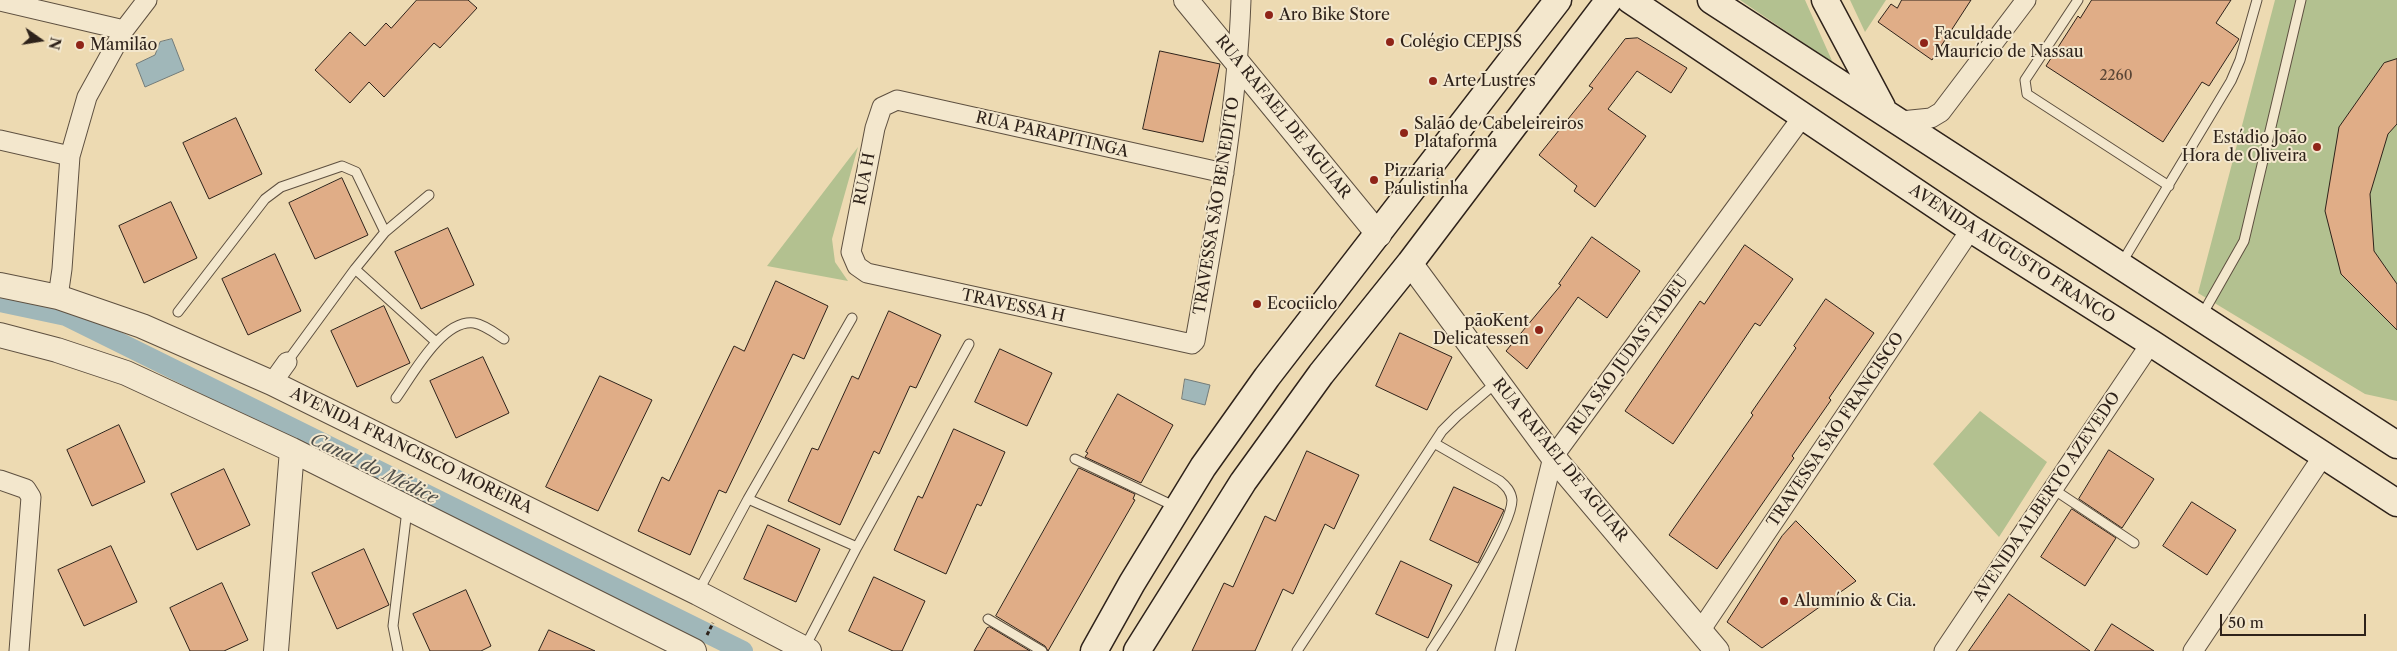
<!DOCTYPE html>
<meta charset="utf-8">
<style>
body{margin:0}
#map{position:relative;width:2397px;height:651px;overflow:hidden;background:#eddab2;font-family:"Libre Caslon Text",serif}
canvas{display:block}
.north{position:absolute;left:15px;top:15px;width:50px;height:50px;-webkit-text-stroke:4px #f3e7cd;paint-order:stroke;rotate:103deg;font-size:14px;font-weight:700;line-height:20px;text-align:center;color:#2e221a}
.north::after{content:'';display:block;margin:auto;width:18px;height:22px;background:#2e221a;clip-path:polygon(50% 0,100% 100%,50% 72%,0 100%)}
.scale{position:absolute;left:2220px;top:614px;width:146px;height:22px;box-sizing:border-box;border:2px solid #2e221a;border-top:0;padding-left:6px;font-size:15px;line-height:18px;white-space:nowrap;color:#2e221a;-webkit-text-stroke:4px #f3e7cd;paint-order:stroke}
</style>
<div id="map">
<canvas width="2397" height="651"></canvas>
<div class="north">N</div>
<div class="scale">50 m</div>
</div>
<script>
const ctx = document.querySelector('canvas').getContext('2d');
ctx.lineJoin = 'round';
function fill(path, color) { ctx.fillStyle = color; ctx.fill(path, 'evenodd'); }
function trace(path, color, width, dash) { ctx.strokeStyle = color; ctx.lineWidth = width; ctx.lineCap = dash ? 'butt' : 'round'; ctx.setLineDash(dash || []); ctx.stroke(path); }
function label(font, color, halo, rows, align = 'center') {
  ctx.font = font + ' "Libre Caslon Text",serif'; ctx.lineWidth = 4; ctx.setLineDash([]); ctx.textBaseline = 'middle'; ctx.strokeStyle = halo; ctx.fillStyle = color; for (const [text, x, y, turn = 0] of rows) {
    ctx.save(); ctx.translate(x, y); ctx.rotate((+turn || 0) * Math.PI / 180); ctx.textAlign = isNaN(turn) ? turn : align; if (halo) ctx.strokeText(text, 0, 0); ctx.fillText(text, 0, 0); ctx.restore();
  }
}
fill(new Path2D(`
 M1740,0H1805L1833,63Z
 M1850,0H1886L1865,32Z
 M2275,0H2397V401L2365,394L2198,293Z
 M858,147L832,239L835,262L848,281L767,266Z
 M1980,411L2047,462L1999,537L1933,464Z`), '#b3c190');
const water = new Path2D(`
 M172,39L184,70L145,87L136,64L155,55L160,42Z
 M1185,379L1210,385L1205,405L1182,399Z`);
fill(water, '#a0b7b9');
trace(water, '#727b79', 1);
trace(new Path2D(`
 M0,302L66,316L743,651`), '#a0b7b9', 20);
const building = new Path2D(`
 M417,0H468L477,8L440,48L434,43L384,97L369,82L350,103L315,70L350,32L365,46L386,23L391,28Z
 M1902,0H1971L1932,60L1878,22L1891,4L1897,8Z
 M2092,0H2231L2216,23L2239,39L2209,86L2202,82L2163,142L2046,66L2078,16L2080,18Z
 M1638,38L1687,68L1671,93L1637,71L1608,109L1646,136L1595,207L1574,191L1577,186L1539,155L1593,88L1589,86L1625,39Z
 M1160,51L1220,64L1203,142L1143,129Z
 M2397,59V124L2388,134L2370,194L2374,251L2397,284V330L2341,274L2325,211L2339,127L2384,63Z
 M236,118L262,174L209,199L183,143Z
 M342,178L368,235L315,259L289,203Z
 M171,202L197,258L144,283L119,226Z
 M448,228L474,285L421,309L395,252Z
 M1592,237L1640,271L1607,318L1578,297L1527,369L1506,351L1561,285L1559,284Z
 M1745,245L1793,279L1760,326L1755,323L1673,444L1625,411L1700,301L1704,304Z
 M275,254L301,311L248,335L222,279Z
 M776,281L828,306L804,359L793,354L726,493L719,490L690,555L638,531L662,477L669,481L734,346L744,351Z
 M1826,299L1874,333L1829,398L1831,400L1792,456L1794,458L1717,569L1669,535L1753,415L1751,413L1796,348L1794,346Z
 M384,306L410,363L357,387L331,331Z
 M889,311L941,335L916,388L910,386L879,454L874,451L840,525L788,501L812,448L818,450L852,376L858,379Z
 M1400,333L1452,357L1427,410L1376,386Z
 M1000,349L1052,373L1027,426L975,402Z
 M483,357L509,413L456,438L430,381Z
 M600,376L652,400L598,511L546,487Z
 M1118,394L1173,425L1141,483L1085,457L1088,453L1086,452Z
 M119,425L145,482L92,506L67,450Z
 M954,429L1005,452L981,506L977,504L946,574L894,550L918,496L922,498Z
 M2109,450L2154,479L2122,528L2079,499Z
 M1307,451L1359,475L1334,529L1325,524L1293,594L1283,589L1255,651H1192L1224,583L1233,587L1265,516L1275,521Z
 M1079,468L1135,494L1133,499L1135,500L1048,651L1045,646L996,616Z
 M224,469L250,525L197,550L171,494Z
 M1454,487L1504,510L1478,563L1430,540Z
 M2192,502L2236,530L2207,575L2163,546Z
 M2072,509L2116,538L2085,586L2041,557Z
 M1796,521L1856,581L1762,648L1727,622L1782,536Z
 M768,525L820,549L796,602L744,579Z
 M111,546L137,602L84,626L58,570Z
 M364,549L389,605L337,629L312,573Z
 M1401,561L1452,585L1428,638L1376,614Z
 M874,577L925,601L902,651H893L849,631Z
 M222,583L248,640L224,651H190L170,608Z
 M466,590L491,646L481,651H430L413,614Z
 M2009,594L2090,651H1969Z
 M2112,624L2154,651H2095Z
 M990,627L1030,651H974L987,628Z
 M549,630L595,651H539Z`);
fill(building, '#e0ad87');
trace(building, '#2e221a', 1);
const service = new Path2D(`
 M2078,0L2025,80L2027,94L2169,186
 M2121,264L2231,81L2240,60L2257,0
 M355,269L436,342
 M178,312L265,199L281,187L342,166L356,172L385,232
 M2202,315L2244,241L2301,0
 M287,362L355,269L385,232L429,195
 M396,398C412,376 442,319 474,323C485,325 495,333 504,339
 M1075,459L1176,507
 M2053,489L2134,543
 M748,499L857,547
 M698,592L748,499L852,318
 M988,619L1042,651
 M805,647L857,547L969,344
 M398,651L393,626L407,510
 M1297,651L1442,431L1457,416L1497,382
 M1431,651C1449,624 1512,527 1512,500C1511,491 1506,486 1500,481L1434,443`);
const minor = new Path2D(`
 M0,1L124,30
 M1901,121L1931,118L1941,112L2026,0
 M0,140L70,156
 M1224,173L897,100L882,107L875,128L851,252L857,266L867,273L1192,344L1195,341C1215,228 1237,115 1241,0
 M58,297L62,269L70,156L87,97L124,30L147,0
 M272,383L287,362
 M0,480L26,489L31,497L19,651
 M1700,631L1971,229
 M1505,651L1553,457L1803,116
 M1944,651L2151,343
 M2193,651L2323,456`);
const tertiary = new Path2D(`
 M1186,0L1379,235
 M1410,263L1553,457L1717,651
 M0,285L58,297L142,326L272,383L698,593L809,651
 M0,335L57,350L126,373L292,450L694,651
 M276,651L292,450`);
const secondary = new Path2D(`
 M1630,0L1971,229L2151,343L2397,503
 M1711,0L2397,445
 M1825,0L1882,107
 M1094,651L1132,583L1203,467L1267,377L1558,0
 M1137,651L1243,482L1321,374L1410,263L1609,0`);
trace(service, '#5e5040', 11);
trace(minor, '#5e5040', 21);
trace(tertiary, '#5e5040', 26);
trace(secondary, '#2e221a', 29);
trace(new Path2D(`
 M707,635L713,623`), '#2e221a', 3, [4, 2.5]);
trace(service, '#f3e7cd', 9);
trace(minor, '#f3e7cd', 19);
trace(tertiary, '#f3e7cd', 24);
trace(secondary, '#f3e7cd', 26);
for (const [x, y, r, color] of [
 [1269,15,5,"#8f2418"],
 [1390,42,5,"#8f2418"],
 [1924,43,5,"#8f2418"],
 [80,45,5,"#8f2418"],
 [1433,81,5,"#8f2418"],
 [1404,133,5,"#8f2418"],
 [2317,147,5,"#8f2418"],
 [1374,180,5,"#8f2418"],
 [1257,304,5,"#8f2418"],
 [1539,330,5,"#8f2418"],
 [1784,601,5,"#8f2418"]
]) { const dot = new Path2D(); dot.arc(x, y, r, 0, 2 * Math.PI); ctx.fillStyle = color; ctx.fill(dot); trace(dot, '#f3e7cd', 2); }
label('14px', '#5a4535', null, [
 ["2260",2116,76]
]);
label('16px', '#2e221a', '#f3e7cd', [
 ["Aro Bike Store",1279,15],
 ["Faculdade",1934,34],
 ["Maurício de Nassau",1934,52],
 ["Colégio CEPJSS",1400,42],
 ["Mamilão",90,45],
 ["Arte Lustres",1443,81],
 ["Salão de Cabeleireiros",1414,124],
 ["Plataforma",1414,142],
 ["Estádio João",2307,138,"right"],
 ["Hora de Oliveira",2307,156,"right"],
 ["Pizzaria",1384,171],
 ["Paulistinha",1384,189],
 ["Ecociiclo",1267,304],
 ["pãoKent",1529,321,"right"],
 ["Delicatessen",1529,339,"right"],
 ["Alumínio & Cia.",1794,601]
], 'left');
label('16px', '#2e221a', '#f3e7cd', [
 ["RUA RAFAEL DE AGUIAR",1283,117,51],
 ["RUA PARAPITINGA",1052,135,13],
 ["RUA H",865,179,-79],
 ["TRAVESSA SÃO BENEDITO",1217,206,-81],
 ["AVENIDA AUGUSTO FRANCO",2012,254,33],
 ["TRAVESSA H",1013,306,12],
 ["RUA SÃO JUDAS TADEU",1628,355,-54],
 ["TRAVESSA SÃO FRANCISCO",1836,430,-56],
 ["AVENIDA FRANCISCO MOREIRA",411,451,26],
 ["RUA RAFAEL DE AGUIAR",1560,460,51],
 ["AVENIDA ALBERTO AZEVEDO",2047,497,-56]
]);
label('italic 18px', '#504f4a', '#f3e7cd', [
 ["Canal do Médice",374,469,26]
]);
</script>
